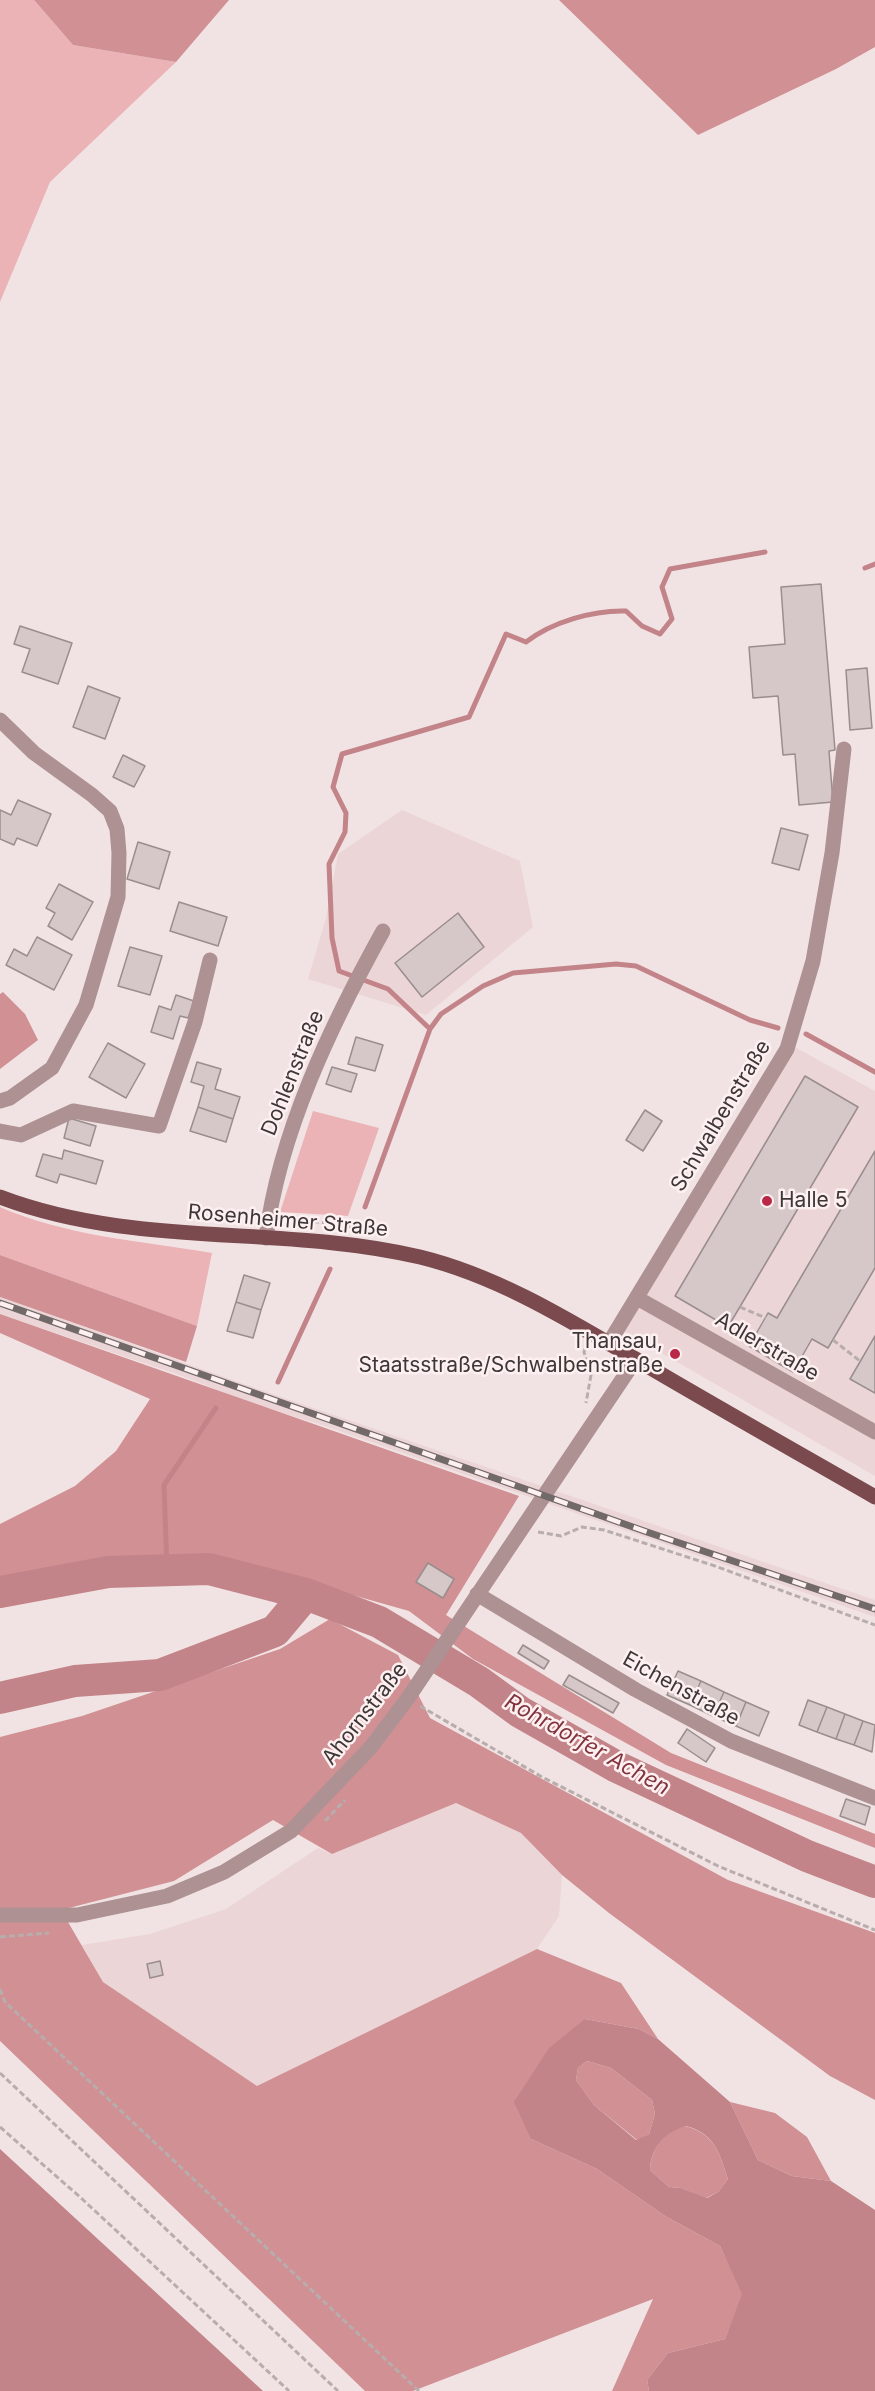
<!DOCTYPE html>
<meta charset="utf-8">
<style>
body{margin:0}
canvas{display:block;background:#f1e3e3}
</style>
<canvas width="875" height="2391"></canvas>
<script>
const ctx = document.querySelector('canvas').getContext('2d');
ctx.lineJoin = 'round';
function fill(path, color) { ctx.fillStyle = color; ctx.fill(path, 'evenodd'); }
function trace(path, color, width, dash) { ctx.strokeStyle = color; ctx.lineWidth = width; ctx.lineCap = dash ? 'butt' : 'round'; ctx.setLineDash(dash || []); ctx.stroke(path); }
function label(font, color, halo, rows, align = 'center') {
  ctx.font = font + ' Inter,sans-serif'; ctx.lineWidth = 5; ctx.setLineDash([]); ctx.textBaseline = 'middle'; ctx.strokeStyle = halo; ctx.fillStyle = color; for (const [text, x, y, turn = 0] of rows) {
    ctx.save(); ctx.translate(x, y); ctx.rotate((+turn || 0) * Math.PI / 180); ctx.textAlign = isNaN(turn) ? turn : align; if (halo) ctx.strokeText(text, 0, 0); ctx.fillText(text, 0, 0); ctx.restore();
  }
}
fill(new Path2D(`
 M402,810L520,861L533,927L426,1015L308,979L326,918L338,854Z
 M791,1045L875,1091V1476L618,1328Z
 M0,1297L255,1388L875,1600V1617L322,1425L251,1403L182,1376L0,1314Z
 M456,1803L521,1833L562,1875L559,1916L537,1949L257,2086L103,1982L82,1945L150,1934L226,1909L318,1848L332,1854Z`), '#ecd5d6');
fill(new Path2D(`
 M0,0H34L73,45L176,62L50,182L0,302Z
 M313,1111L379,1128L348,1216L280,1212Z
 M0,1207C66,1236 141,1241 212,1253L197,1326L0,1255Z`), '#ebb3b6');
fill(new Path2D(`
 M34,0H229L176,62L73,45Z
 M559,0H875V47L836,69L698,135Z
 M3,992L25,1014L38,1040L0,1069V994Z
 M0,1255L197,1326L186,1362L0,1297Z
 M0,1314L519,1496L446,1615L671,1753L875,1834V1848L666,1765L473,1659L409,1611L214,1556L0,1589V1524L75,1486L116,1451L150,1399L0,1333Z
 M330,1619L398,1655L430,1718L728,1880L875,1933V2100L830,2076L609,1913L562,1875L521,1833L456,1803L332,1854L273,1820L174,1881L61,1910L103,1982L257,2086L537,1949L621,1983L658,2039L639,2029L585,2019L531,2139L597,2169L665,2216L720,2246L743,2294L725,2339L668,2353L647,2380L649,2391H612L653,2299L413,2391H365L0,2041V1737L82,1716L280,1649Z
 M587,2061L611,2068L652,2100L655,2114L649,2134L637,2140L594,2105L576,2080L578,2068Z
 M730,2102L775,2113L807,2137L831,2181L792,2176L758,2160Z
 M685,2126C715,2134 719,2152 728,2179L718,2192L706,2198L681,2188L669,2187L650,2170C651,2147 664,2134 685,2126Z`), '#d09094');
fill(new Path2D(`
 M585,2019L639,2029L658,2039L730,2102L758,2160L792,2176L831,2181L875,2210V2391H649L647,2380L668,2353L725,2339L742,2294L720,2246L665,2216L597,2169L531,2139L514,2102L549,2048ZM587,2061L611,2068L652,2100L655,2114L649,2134L636,2140L594,2105L576,2080L578,2068ZM686,2126C715,2134 719,2152 728,2179L718,2192L707,2198L681,2188L669,2187L650,2170C651,2147 664,2134 686,2126Z
 M0,2149L263,2391H0Z`), '#c38489');
trace(new Path2D(`
 M865,568L875,564
 M430,1029L388,989L339,971L332,938L329,864L345,832L346,813L333,787L342,754L469,717L506,634L526,642C552,622 593,610 626,611L642,626L660,634L672,619L662,587L670,569L765,552
 M806,1034L875,1072
 M365,1207L430,1029L441,1014L483,986L513,973L616,964L636,966L750,1020L778,1028
 M278,1382L330,1269
 M167,1570L164,1485L216,1408`), '#c38489', 5);
trace(new Path2D(`
 M0,1592L108,1572L209,1569L306,1594L379,1622L479,1682L520,1712L617,1767L807,1856L875,1882
 M0,1698L75,1681L160,1675L275,1631L306,1594`), '#c38489', 32);
const building = new Path2D(`
 M821,584L835,750L829,751L833,802L799,805L795,754L783,755L778,696L753,698L749,647L785,644L781,587Z
 M20,626L72,643L58,684L22,672L30,649L14,644Z
 M867,668L872,728L850,730L846,670Z
 M88,686L120,698L105,739L73,727Z
 M123,755L145,766L134,787L113,777Z
 M18,800L51,814L37,846L17,838L14,845L0,839V810L11,815Z
 M781,828L808,835L799,870L772,863Z
 M138,842L170,852L159,889L127,879Z
 M59,884L93,902L72,940L48,926L55,913L46,908Z
 M179,902L227,917L218,946L170,931Z
 M458,913L484,947L422,997L395,963Z
 M37,937L72,955L54,990L6,965L14,949L27,956Z
 M130,947L162,956L150,995L118,986Z
 M176,995L194,1001L188,1018L180,1016L173,1039L151,1032L159,1006L171,1010Z
 M356,1037L383,1045L375,1071L348,1064Z
 M108,1043L145,1064L126,1098L89,1077Z
 M197,1062L221,1069L215,1089L240,1097L233,1119L198,1107L204,1086L191,1082Z
 M332,1067L357,1074L351,1092L326,1084Z
 M805,1076L858,1107L728,1327L675,1296Z
 M198,1107L233,1119L226,1142L190,1131Z
 M645,1110L662,1121L643,1151L626,1140Z
 M69,1118L96,1126L90,1146L64,1138Z
 M64,1150L103,1161L96,1184L60,1174L57,1183L36,1176L43,1154L62,1159Z
 M875,1151V1268L828,1348L812,1339L793,1372L749,1346L768,1313L777,1318Z
 M244,1275L270,1283L261,1310L236,1302Z
 M236,1302L261,1310L253,1338L227,1331Z
 M875,1336V1393L850,1379Z
 M428,1563L454,1579L443,1598L416,1582Z
 M523,1645L549,1661L544,1669L518,1653Z
 M678,1671L701,1681L690,1705L667,1695Z
 M569,1675L619,1703L613,1713L563,1685Z
 M701,1681L724,1692L713,1716L690,1705Z
 M724,1692L746,1702L736,1726L713,1716Z
 M808,1700L827,1707L817,1732L799,1725Z
 M746,1702L769,1712L759,1736L736,1726Z
 M827,1707L845,1714L836,1739L817,1732Z
 M845,1714L863,1721L854,1745L836,1739Z
 M863,1721L875,1725L872,1752L854,1745Z
 M687,1729L715,1748L706,1762L678,1743Z
 M846,1799L870,1807L865,1825L840,1816Z
 M160,1961L163,1975L150,1978L147,1964Z`);
fill(building, '#d6c8c8');
trace(building, '#9a8d8e', 1.5);
trace(new Path2D(`
 M286,1221L318,1222L365,1229
 M740,1307L766,1318
 M833,1340L860,1361
 M585,1349L584,1352L591,1375L586,1403
 M538,1532L561,1536L582,1527L604,1530L715,1566L875,1625
 M420,1706L542,1777L718,1866L875,1930
 M325,1821L345,1800
 M0,1937L49,1933
 M0,1989L5,2002L419,2391
 M0,2073L338,2391
 M0,2127L80,2197L289,2391`), '#b8adad', 3, [6, 3]);
trace(new Path2D(`
 M0,720L34,753L92,795L110,811L117,829L119,853L118,897L86,1005L52,1068L10,1098L0,1101
 M0,1131L21,1135L73,1111L159,1126L195,1022L210,960
 M266,1238C279,1133 332,1023 383,931
 M637,1298L875,1432
 M609,1343L787,1049L813,961L832,853L844,749
 M477,1594L636,1690L731,1741L875,1798
 M0,1915H77L167,1896L224,1872L291,1831L371,1747L408,1698L636,1359`), '#ae9192', 15);
trace(new Path2D(`
 M0,1197C137,1249 280,1224 420,1257C502,1277 577,1325 649,1367C724,1411 800,1454 875,1497`), '#7a4a4e', 15);
const rail = new Path2D(`
 M0,1303L647,1532L875,1609`);
trace(rail, '#726969', 7);
trace(rail, '#fef0f0', 4.5, [14]);
for (const [x, y, r, color] of [
 [767,1201,6,"#b92846"],
 [675,1354,6,"#b92846"]
]) { const dot = new Path2D(); dot.arc(x, y, r, 0, 2 * Math.PI); ctx.fillStyle = color; ctx.fill(dot); trace(dot, '#fef0f0', 2); }
label('21px', '#3d3737', '#fef0f0', [
 ["Dohlenstraße",293,1073,-68],
 ["Schwalbenstraße",721,1116,-59],
 ["Rosenheimer Straße",288,1221,5],
 ["Adlerstraße",767,1347,30],
 ["Eichenstraße",681,1689,29],
 ["Ahornstraße",365,1714,-52]
]);
label('21px', '#3d3737', '#fef0f0', [
 ["Halle 5",779,1201],
 ["Thansau,",663,1342,"right"],
 ["Staatsstraße/Schwalbenstraße",663,1366,"right"]
], 'left');
label('italic 22px', '#81343e', '#fef0f0', [
 ["Rohrdorfer Achen",587,1745,29]
]);
</script>
